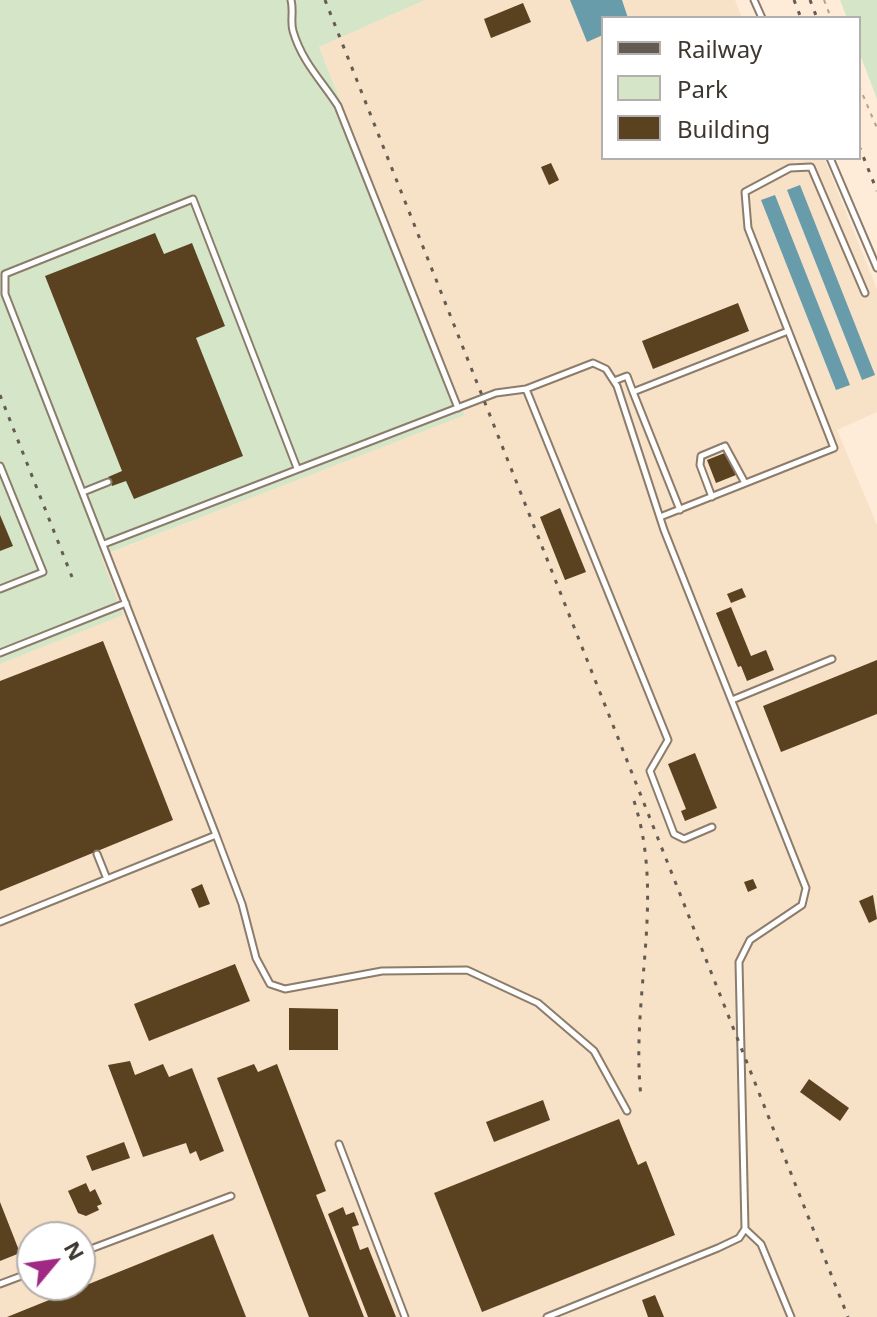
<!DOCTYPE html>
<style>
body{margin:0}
#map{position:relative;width:877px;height:1317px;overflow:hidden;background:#feecd9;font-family:"Noto Sans",sans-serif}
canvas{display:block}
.legend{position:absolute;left:601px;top:16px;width:260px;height:144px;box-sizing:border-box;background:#fff;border:2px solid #b2afad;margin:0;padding:10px 14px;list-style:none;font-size:24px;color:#3f3831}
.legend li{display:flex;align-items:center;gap:16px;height:40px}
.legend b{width:40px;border:2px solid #b2afad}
.north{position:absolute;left:16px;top:1221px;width:80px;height:80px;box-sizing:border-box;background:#fff;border:2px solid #b2afad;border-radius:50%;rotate:61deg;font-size:22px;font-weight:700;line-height:32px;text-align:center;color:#3f3831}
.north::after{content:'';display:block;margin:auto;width:28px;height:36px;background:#9f2983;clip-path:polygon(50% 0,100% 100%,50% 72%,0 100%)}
</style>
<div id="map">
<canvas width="877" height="1317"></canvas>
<ul class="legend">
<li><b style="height:10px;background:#645b52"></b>Railway</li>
<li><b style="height:22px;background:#d5e6c8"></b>Park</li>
<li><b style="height:22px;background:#5a4120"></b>Building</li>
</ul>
<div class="north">N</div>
</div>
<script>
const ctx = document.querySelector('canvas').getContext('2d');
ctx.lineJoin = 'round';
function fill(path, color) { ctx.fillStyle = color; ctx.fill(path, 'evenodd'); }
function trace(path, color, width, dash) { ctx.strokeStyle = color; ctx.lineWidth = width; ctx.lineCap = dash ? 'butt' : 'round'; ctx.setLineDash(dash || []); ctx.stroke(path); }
fill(new Path2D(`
 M425,0H735L742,18H603V158H794L795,161L824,158L877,289V412L837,430L877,525V1317H0V664L122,615L100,557L465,414L319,47ZM32,1237H80V1285H32Z`), '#f7e1c7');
fill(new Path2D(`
 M0,0H425L319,47L465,415L101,556L123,615L0,664Z
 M840,0H877V99L859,52V18H847Z`), '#d5e6c8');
fill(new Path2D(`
 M570,0H622L628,18H603V35L587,42Z
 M800,185L875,375L862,380L787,190Z
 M775,195L850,385L836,390L761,200Z`), '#689caa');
fill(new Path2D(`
 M523,3L531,22L491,38L484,19Z
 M551,163L559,180L549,185L541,167Z
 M155,233L164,254L192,243L225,326L196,338L243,456L134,499L126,481L112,486L108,477L122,471L45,276Z
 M738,303L749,331L653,369L642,341Z
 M727,452L736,475L716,483L707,460Z
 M560,508L586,572L565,580L540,517Z
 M0,515L13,546L0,551Z
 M742,588L746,597L731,603L727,594Z
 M731,607L751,656L766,650L774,670L747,681L741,666L738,667L716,613Z
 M103,641L173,820L0,891V681Z
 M877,660V714L781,752L763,706Z
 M695,753L717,808L685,821L681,811L686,809L668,764Z
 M753,879L757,888L748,892L744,882Z
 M202,884L210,904L199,908L191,889Z
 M873,895L877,919L869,923L859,901Z
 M235,964L250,1001L149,1041L134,1004Z
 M289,1008L338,1009V1050H289Z
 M130,1061L135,1075L163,1064L169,1077L192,1068L224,1151L200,1161L196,1151L190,1154L186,1143L143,1157L108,1065Z
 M254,1064L258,1072L277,1064L326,1191L316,1195L364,1317H309L217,1078Z
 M809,1079L849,1108L840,1121L800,1092Z
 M543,1100L550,1120L494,1142L486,1122Z
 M619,1119L638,1165L646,1161L675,1235L482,1312L434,1193Z
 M124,1142L130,1158L92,1171L86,1156Z
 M86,1183L90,1192L95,1189L102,1204L97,1206L99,1210L86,1216L78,1213L68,1191Z
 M0,1202L20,1253L0,1261Z
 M343,1207L346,1215L354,1212L359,1225L352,1227L360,1250L368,1247L396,1317H368L328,1214Z
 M213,1234L246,1317H7Z
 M655,1295L664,1317H648L642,1300Z`), '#5a4120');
const service = new Path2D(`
 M291,0C294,11 290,21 293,31C302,62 322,81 338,106L458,408
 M754,0L762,18
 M830,158L877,268
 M614,381L627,376L633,392
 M526,389L668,740L650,771L674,834L684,839L712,827
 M0,466L43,572L0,589
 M83,492L108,482
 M712,497L700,465L701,456L725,446L745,483
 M680,510L633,392L788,331
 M660,517L834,448L748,228L745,192L790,168L811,167L865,293
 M104,544L496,393L526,389L593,363L606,369L617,386L664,530L806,888L802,905L750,940L739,962L745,1229L739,1238L718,1248L547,1317
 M0,653L126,603
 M732,700L832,659
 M216,835L242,904L256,958L270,984L285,989L382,971L467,970L538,1003L594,1051L627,1111
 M97,854L107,879
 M0,922L216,835L5,294V274L193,199L297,468
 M339,1144L405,1317
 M745,1229L761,1244L791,1317
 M80,1253L231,1196
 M0,1284L32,1272`);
trace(service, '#8c7c6b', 9);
trace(new Path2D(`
 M824,0L831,18
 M859,86L877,128`), '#afa193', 2, [4, 6]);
trace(service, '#fff', 5);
trace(new Path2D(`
 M325,0L848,1317
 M794,0L801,18
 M810,0L817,18
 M859,146L877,191
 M0,395L72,577
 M634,801C666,899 630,997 641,1097`), '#645b52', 3, [4, 8]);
</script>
